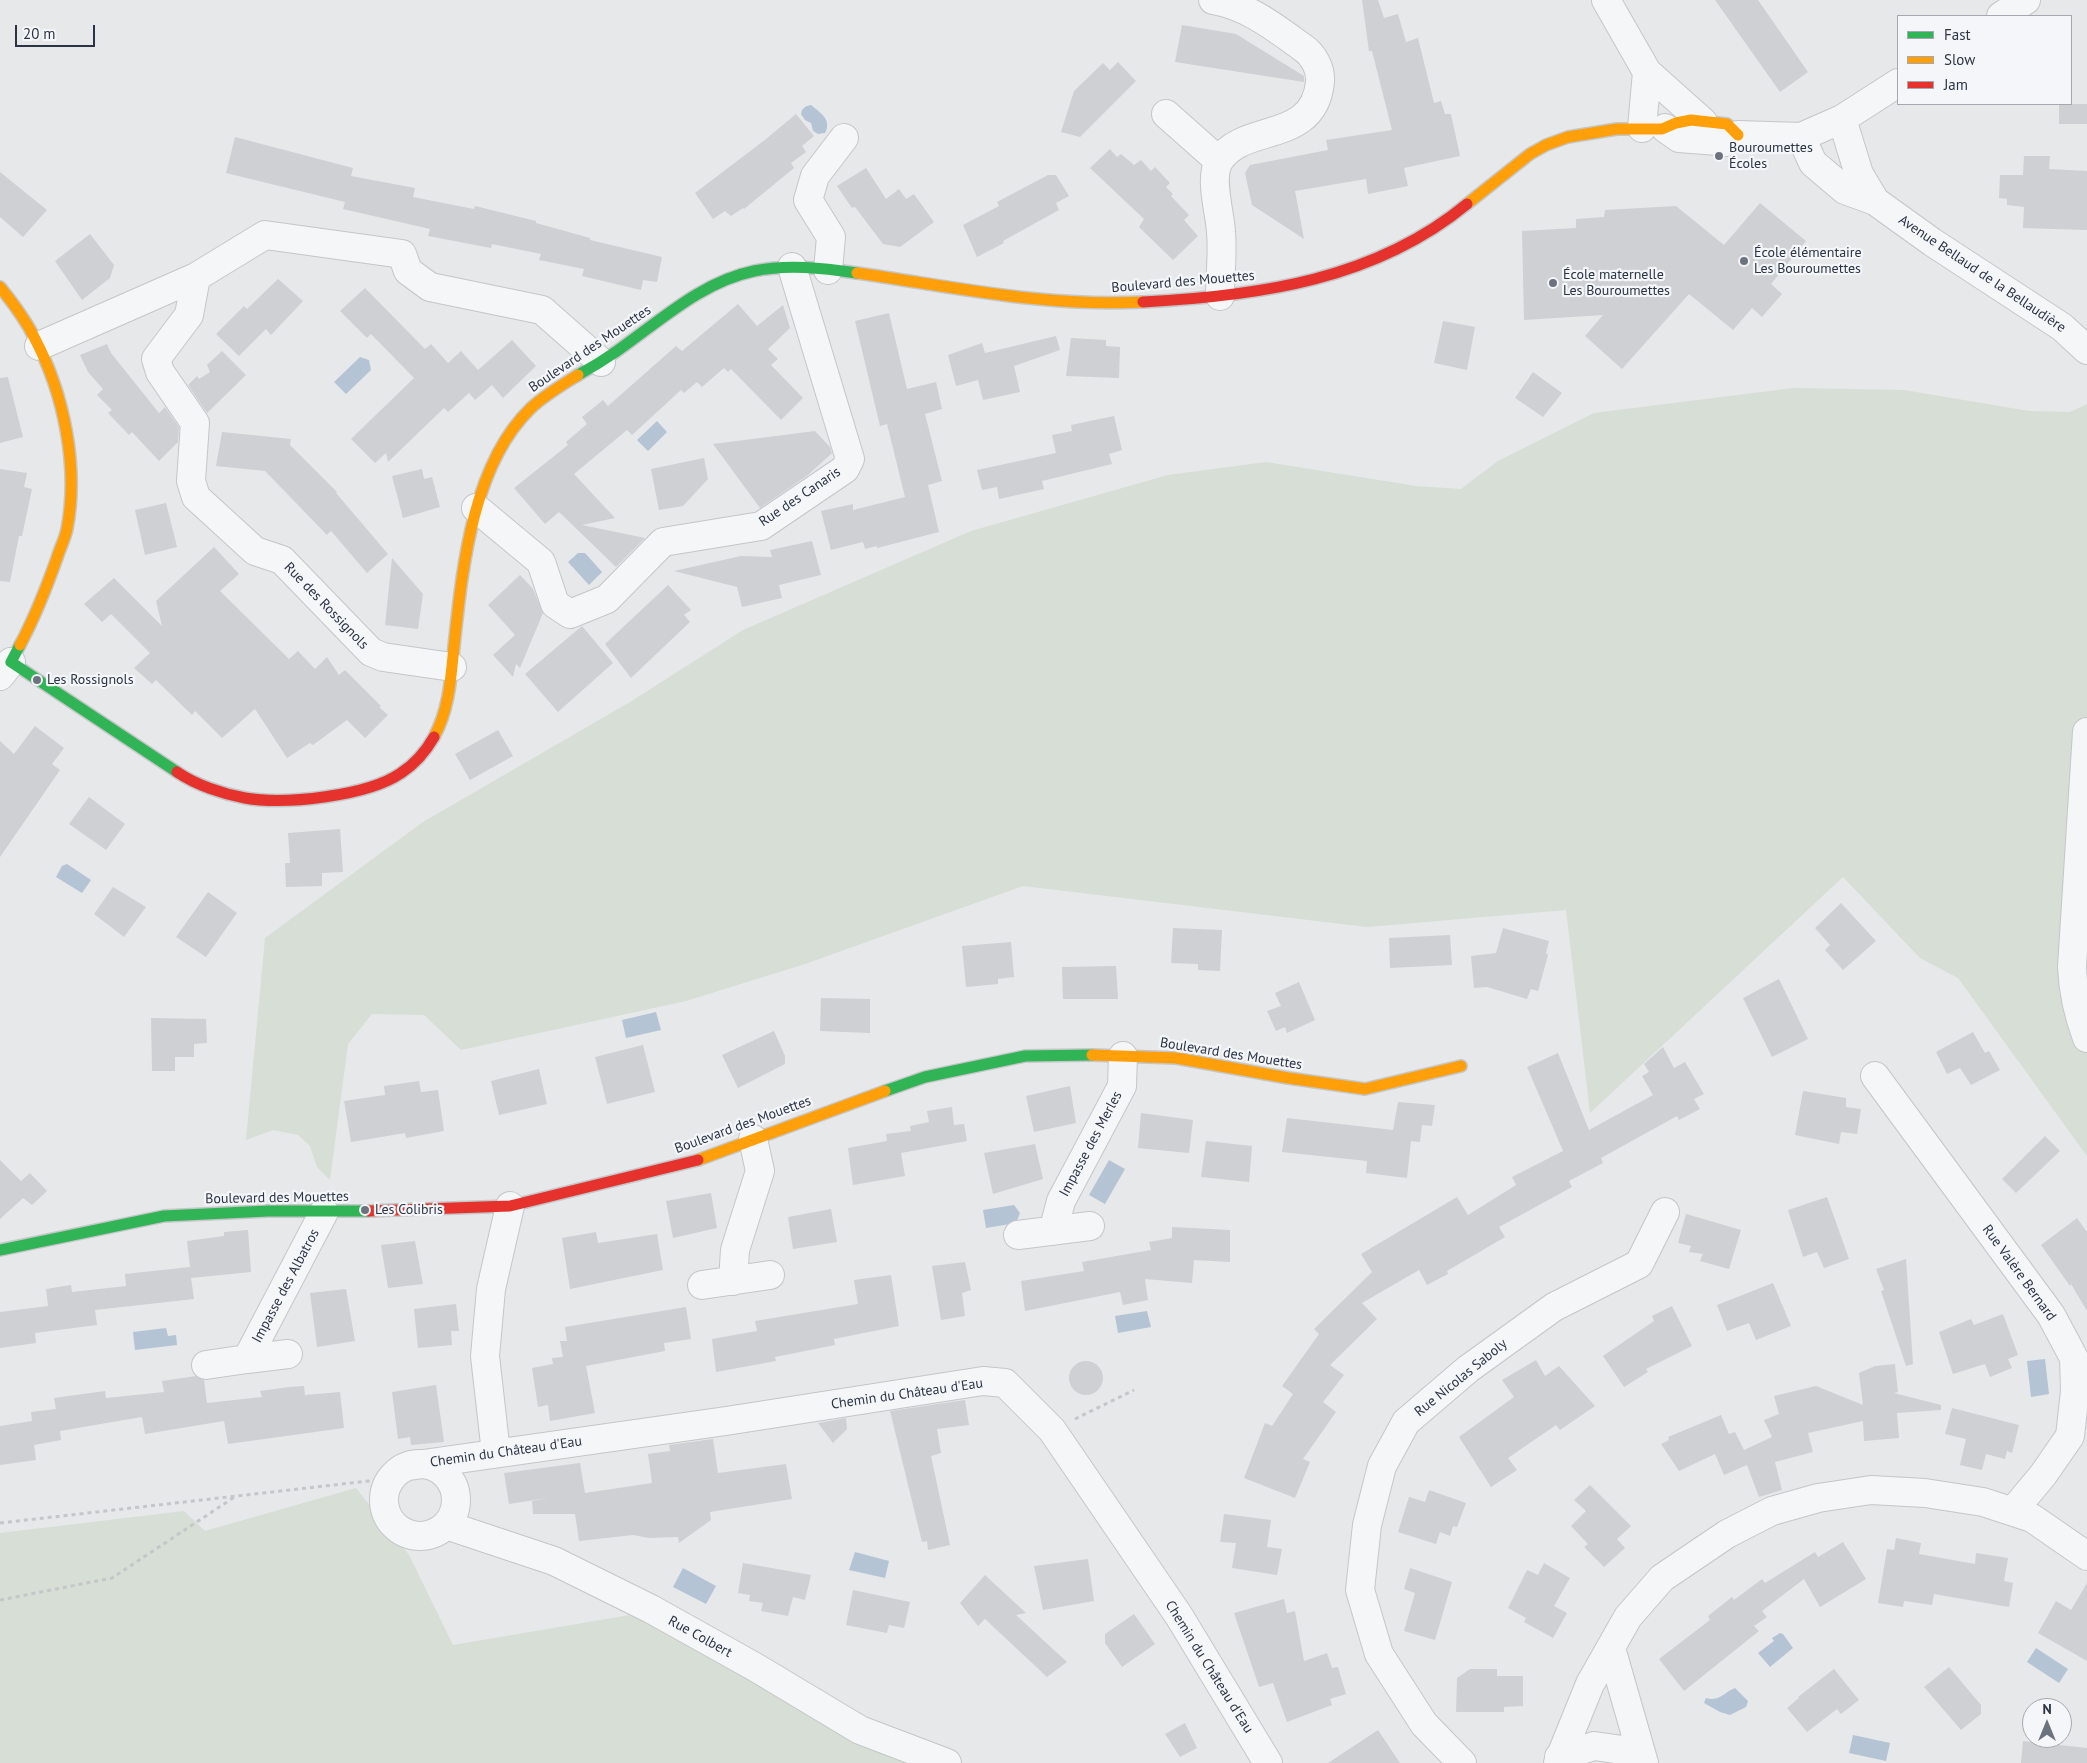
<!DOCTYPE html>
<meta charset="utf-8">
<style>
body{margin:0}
#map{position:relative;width:2087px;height:1763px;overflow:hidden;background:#e6e8ea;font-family:"PT Sans",sans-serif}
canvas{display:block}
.legend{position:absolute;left:1897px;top:15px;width:175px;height:90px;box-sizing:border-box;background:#f4f6f9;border:1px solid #a4a8b1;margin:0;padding:6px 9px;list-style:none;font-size:15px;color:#2b3445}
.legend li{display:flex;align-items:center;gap:10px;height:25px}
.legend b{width:25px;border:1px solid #a4a8b1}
.north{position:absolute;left:2022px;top:1698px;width:50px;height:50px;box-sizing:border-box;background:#f4f6f9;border:1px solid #a4a8b1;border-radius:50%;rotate:0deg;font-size:14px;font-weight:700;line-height:20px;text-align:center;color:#2b3445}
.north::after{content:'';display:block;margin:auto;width:18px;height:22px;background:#6c737f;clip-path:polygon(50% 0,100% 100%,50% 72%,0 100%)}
.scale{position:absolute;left:15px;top:25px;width:80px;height:22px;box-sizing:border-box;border:2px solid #2b3445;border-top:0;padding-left:6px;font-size:15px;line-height:18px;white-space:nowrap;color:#2b3445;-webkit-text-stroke:4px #f4f6f9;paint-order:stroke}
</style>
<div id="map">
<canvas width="2087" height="1763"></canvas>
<ul class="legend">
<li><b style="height:6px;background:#30b455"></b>Fast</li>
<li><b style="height:6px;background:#ff9f0a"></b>Slow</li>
<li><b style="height:6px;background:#e5322d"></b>Jam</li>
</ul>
<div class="north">N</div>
<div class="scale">20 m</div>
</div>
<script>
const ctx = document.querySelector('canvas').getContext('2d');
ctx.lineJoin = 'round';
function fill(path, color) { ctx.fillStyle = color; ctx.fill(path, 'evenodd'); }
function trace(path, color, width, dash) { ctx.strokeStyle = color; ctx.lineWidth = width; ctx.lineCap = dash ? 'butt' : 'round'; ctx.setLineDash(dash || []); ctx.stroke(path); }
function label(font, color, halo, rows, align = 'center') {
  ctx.font = font + ' "PT Sans",sans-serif'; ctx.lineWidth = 4.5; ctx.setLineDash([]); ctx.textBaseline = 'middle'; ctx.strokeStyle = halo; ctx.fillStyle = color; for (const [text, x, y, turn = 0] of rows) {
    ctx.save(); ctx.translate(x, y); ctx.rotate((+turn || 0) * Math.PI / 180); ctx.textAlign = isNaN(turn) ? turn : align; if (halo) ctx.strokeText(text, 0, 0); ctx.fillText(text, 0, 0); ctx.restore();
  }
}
fill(new Path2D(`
 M1794,388L1904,390L2029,411L2070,412L2087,404V1156L1958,978L1920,958L1843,877L1590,1113L1566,910L1367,927L1023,886L805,964L686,1001L461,1050L424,1015L372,1014L348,1044L330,1180L317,1167L310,1146L298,1135L273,1130L246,1140L265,938L423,822L630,702L743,630L971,531L1168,475L1266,462L1416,486L1461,489L1498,461L1594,413Z
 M356,1488L409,1555L453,1645L636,1614L917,1763H0V1533L184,1511L205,1531Z`), '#d6ded6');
fill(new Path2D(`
 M811,105C821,113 832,120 825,133L818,134L813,131L811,123L805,120L801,114C802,108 805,106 811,105Z
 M360,357L369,360L371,370L346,394L334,382Z
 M657,421L667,432L648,451L637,440Z
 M578,553H585L602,572L589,585L568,562Z
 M67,864L91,880L82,893L56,877L62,866Z
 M656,1012L661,1030L626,1038L622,1020Z
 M1109,1160L1125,1169L1105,1204L1089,1195Z
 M1014,1205L1020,1213L1016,1223L986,1228L983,1210Z
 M1147,1311L1151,1327L1118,1333L1115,1316Z
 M166,1328L168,1336L176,1335L177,1345L135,1350L133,1332Z
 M2045,1359L2049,1394L2031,1397L2027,1361Z
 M855,1552L889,1561L885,1578L849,1570Z
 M683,1568L716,1586L706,1604L673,1587Z
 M1780,1633L1783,1634L1793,1648L1770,1667L1758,1653L1774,1641L1772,1638Z
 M2036,1648L2068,1669L2059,1683L2027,1662Z
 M1735,1688L1748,1701L1746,1707L1730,1715L1720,1712L1704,1703L1706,1698C1720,1702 1724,1692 1735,1688Z
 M1853,1735L1890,1743L1886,1761L1849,1753Z`), '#b4c4d5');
fill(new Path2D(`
 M1362,0H1378L1384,18L1398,14L1406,42L1418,38L1434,103L1441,101L1445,114H1451L1460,156L1404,168L1408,186L1368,194L1366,179L1295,191L1304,239L1252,205L1245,173L1250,165L1328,150L1326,140L1392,130L1372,51H1369Z
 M1715,0H1758L1808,72L1780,92Z
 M1182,25L1236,34L1304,76V82L1175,62Z
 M1118,62L1136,81L1080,137L1061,132L1074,91L1103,63L1110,70Z
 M2059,104H2087V124H2059Z
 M796,114L814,136L802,146L806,152L791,163L794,168L744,209L743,208L731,216L725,211L713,219L695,193L766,139Z
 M235,137L353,168L351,176L415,188L413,197L474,209L475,206L536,221V223L590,238V240L662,257L657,282L643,280L641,290L582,276L584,269L539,260L541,254L492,244L491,248L428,236L430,229L343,209L345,202L226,173Z
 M1110,149L1117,157L1121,154L1134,165L1141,160L1151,171L1155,167L1170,183L1166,187L1173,194L1171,196L1189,215L1184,220L1198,236L1173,260L1139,227L1144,219L1090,168Z
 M2024,156H2050L2049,169L2087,171V230L2023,228L2024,207L2007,205V199L1999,198L2000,175H2023Z
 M866,168L886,199L899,189L906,199L914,194L934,222L900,247L883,244L855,207L852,208L837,186Z
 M0,172L47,210L23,237L0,217Z
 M1048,175H1056L1069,196L1056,203L1059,210L1003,241L1004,243L977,257L963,225L999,206L997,202Z
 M1760,203L1806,241L1771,284L1782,294L1762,317L1752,308L1733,330L1689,294L1622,369L1585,336L1603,315L1524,320L1522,231L1576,228V219L1604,217L1605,210L1676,206L1724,245Z
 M90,234L114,265L110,278L82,300L55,261Z
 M278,279L303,301L271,335L266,329L239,356L216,334L244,306L247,309Z
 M365,288L425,349L431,344L448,363L461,351L478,370L512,340L536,366L503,398L492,385L475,400L469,393L448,412L444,408L388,462L386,453L375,463L351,439L414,378L371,334L367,338L340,311Z
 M738,304L757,326L783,305L790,328L768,349L778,359L771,365L803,398L781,420L731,369L728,372L724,368L702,387L697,382L684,393L681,390L632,435L627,430L574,474L615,518L582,525L645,538L616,567L559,512L545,524L514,488L568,445L566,442L587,424L582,417L603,400L608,406L676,346L682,351Z
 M889,313L907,389L936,382L942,409L925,414L942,481L928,485L939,532L877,548V546L865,549L863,542L831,550L821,511L853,504V510L905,497L887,424L880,426L855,321Z
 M1443,321L1475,327L1467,370L1434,363Z
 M1056,336L1060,350L1014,366L1020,392L983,400L978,380L956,386L948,355L982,343L985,353Z
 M1071,338L1106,340V346L1120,347L1119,378L1066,376Z
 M107,344L111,353L159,413L165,407L179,427L178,442L159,461L132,432L129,435L108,413L112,410L97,395L103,389L88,372L80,355Z
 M222,351L246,375L207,413L188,385L197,376L199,379L210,372L207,365Z
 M1533,372L1562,393L1543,417L1515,398Z
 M8,377L23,437L0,443V378Z
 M1114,416L1122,450L1109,454L1112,464L1042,481L1044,489L999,499L997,487L982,490L977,470L1056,453L1052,435L1072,431L1071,425Z
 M815,431L830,447L832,453L808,475L760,508L713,444Z
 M222,432L291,439L290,445L337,492L336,493L388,554L367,573L331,531L327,535L265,471L216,466Z
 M704,458L708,479L683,506L659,510L651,469Z
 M0,469L27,473L24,487L32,489L22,536H19L10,582L0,581Z
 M422,469L424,479L432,477L440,507L403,518L392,476Z
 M166,503L177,547L145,555L135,510Z
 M812,541L821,575L779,585L782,598L742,607L737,587L674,571L741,556L772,557L770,550Z
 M214,547L239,574L220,591L289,659L298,651L315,669L327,657L339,675L345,670L381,706L379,707L388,715L365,738L347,720L313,745L310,743L287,758L255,709L222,738L195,711L192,715L156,680L152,684L134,668L150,653L111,614L102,622L84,604L114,578L162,626L156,601Z
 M392,558L423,594L418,629L385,625Z
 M520,575L533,589L543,613L520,668L516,664L513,677L493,655L515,635L488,605Z
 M668,585L691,610L684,615L690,622L631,678L605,644Z
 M582,626L613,663L558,712L525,674Z
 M35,726L64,748L52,764L60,770L0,857V741L14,754Z
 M498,730L513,756L470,780L455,754Z
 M89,797L125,824L106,850L69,824Z
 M340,829L343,872L322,873V886L286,887L285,863H290L288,833Z
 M113,887L146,907L124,937L94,914Z
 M208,892L237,913L206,957L176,937Z
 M1841,903L1876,941L1843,970L1825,950L1830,945L1815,928Z
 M1173,928L1222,930L1220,971L1198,970V964L1171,963Z
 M1503,928L1549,941L1546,953L1548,955L1538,991L1531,989L1527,999L1487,987L1474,988L1471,956L1496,953Z
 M1450,935L1452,965L1390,968L1389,938Z
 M1011,942L1014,977L998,979V984L966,987L962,946Z
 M1116,966L1118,999H1063L1062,967Z
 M1779,979L1808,1039L1772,1057L1743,998Z
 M1299,982L1315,1020L1287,1033L1285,1027L1276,1031L1267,1011L1281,1006L1275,993Z
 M821,998L870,999V1033L820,1031Z
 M151,1018L206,1019L207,1043L194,1044V1057H175V1071H152Z
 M774,1031L785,1056V1064L738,1088L722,1055Z
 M1973,1032L1985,1053L1989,1051L2000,1070L1971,1085L1960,1068L1947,1074L1936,1052Z
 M643,1045L655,1092L607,1104L595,1057Z
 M1663,1047L1674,1068L1685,1062L1704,1094L1694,1099L1700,1109L1679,1120L1677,1116L1601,1158L1603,1163L1569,1181L1572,1187L1499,1227L1505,1237L1447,1271L1448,1274L1427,1285L1419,1270L1362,1303L1377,1319L1330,1365L1344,1375L1323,1402L1336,1412L1303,1459L1310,1462L1295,1498L1244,1478L1265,1423L1272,1426L1293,1394L1282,1386L1319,1334L1314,1329L1372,1272L1361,1254L1457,1197L1468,1215L1516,1185L1512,1177L1563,1151L1527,1067L1558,1053L1589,1130L1653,1095L1642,1076L1649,1072L1644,1064Z
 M539,1069L547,1104L499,1115L491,1081Z
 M419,1081L421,1092L438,1090L444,1131L406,1138L405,1133L351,1142L344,1101L385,1095L384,1086Z
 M1070,1086L1076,1123L1034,1132L1026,1096Z
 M1803,1091L1846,1098V1107L1861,1109L1857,1134L1841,1132L1839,1144L1795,1135Z
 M1398,1102L1435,1105L1432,1126L1422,1125L1420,1142L1411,1141L1407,1178L1366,1173L1367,1161L1282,1152L1287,1118L1393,1130Z
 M952,1107L954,1125L964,1124L967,1141L901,1153L905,1176L853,1185L848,1148L887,1141L886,1134L911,1131L910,1126L929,1122L927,1111Z
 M1141,1113L1193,1120L1189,1153L1138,1148Z
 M2045,1136L2060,1151L2016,1193L2002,1179Z
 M1206,1141L1252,1146L1249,1182L1201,1177Z
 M1035,1144L1043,1179L993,1194L984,1153Z
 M0,1160L21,1181L30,1173L47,1191L32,1205L23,1198L0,1219Z
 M711,1193L717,1228L673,1238L666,1201Z
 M1827,1197L1849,1259L1824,1268L1817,1252L1803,1257L1788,1210Z
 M831,1209L837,1242L793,1249L788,1217Z
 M1686,1214L1741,1230L1729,1269L1700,1261L1703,1254L1689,1252L1691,1246L1678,1243Z
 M2077,1218L2087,1232V1311L2071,1284L2070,1286L2041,1245Z
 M1172,1227L1230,1230V1262L1194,1260L1192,1283L1145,1279L1148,1300L1123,1305L1120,1292L1025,1311L1021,1281L1084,1271L1082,1262L1151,1250L1149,1242L1172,1238Z
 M248,1230L251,1272L191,1278L194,1299L95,1310L97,1325L35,1333L36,1343L0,1348V1312L48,1306L46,1289L71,1285L72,1292L126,1286L125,1274L190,1267L187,1241L224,1236V1232Z
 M596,1232L598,1243L657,1234L663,1270L570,1289L562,1238Z
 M415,1241L423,1284L388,1288L381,1245Z
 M1906,1259L1913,1364L1906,1366L1881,1291L1884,1290L1876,1269Z
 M965,1262L971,1290L962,1293L965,1316L941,1320L932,1266Z
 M891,1275L899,1326L834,1339L835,1345L775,1357L776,1361L716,1372L712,1339L757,1331L755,1321L858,1304L854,1280Z
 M1773,1283L1791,1326L1756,1340L1749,1323L1727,1331L1717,1305Z
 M346,1289L355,1341L317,1347L310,1293Z
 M456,1304L459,1331H451L452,1345L418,1348L414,1309Z
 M1672,1306L1692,1346L1646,1369L1648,1372L1624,1387L1603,1356L1654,1321L1652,1316Z
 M686,1307L691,1339L664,1343L665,1351L586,1366L595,1413L550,1421L548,1405L538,1407L532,1368L553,1364L552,1358L563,1357L560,1341H567L565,1327Z
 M2003,1314L2018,1355L2008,1359L2012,1368L1990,1377L1985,1364L1953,1374L1939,1332L1971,1319L1974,1325Z
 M1536,1360L1545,1376L1559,1366L1595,1406L1560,1430L1556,1425L1508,1458L1517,1470L1491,1487L1459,1437L1514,1397L1502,1380Z
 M1069 1378a17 17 0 1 1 34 0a17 17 0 1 1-34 0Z
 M1895,1364L1898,1392L1894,1393L1941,1405V1410L1897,1413L1899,1438L1864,1441L1863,1421L1808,1433L1813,1452L1775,1462L1782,1490L1759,1497L1747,1465L1724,1475L1715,1454L1679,1471L1661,1444L1669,1440L1668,1437L1721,1415L1729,1434L1735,1432L1744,1450L1772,1437L1764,1420L1779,1414L1774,1396L1816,1386L1863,1405L1859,1373L1875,1366Z
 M196,1376L204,1380L207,1403L262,1397L260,1391L289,1387L304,1386L305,1395L340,1392L344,1428L228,1444L224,1421L145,1434L142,1417L60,1431L61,1440L34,1445L36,1460L0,1465V1426L32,1421L31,1412L56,1409L54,1398L105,1391L106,1398L164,1392L162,1381Z
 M436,1385L444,1442L411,1445L410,1437L398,1439L392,1392Z
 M965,1400L969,1425L937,1429L941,1453L931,1456L950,1545L928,1550L927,1541L922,1542L890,1411Z
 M1952,1408L2019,1425L2012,1453L2007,1451L2005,1459L1986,1454L1982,1470L1960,1465L1966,1439L1945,1434Z
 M846,1418L847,1429L833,1443L818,1423Z
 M713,1439L718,1473L786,1464L792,1499L710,1512L711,1520L679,1543L678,1537L649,1538L633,1535L579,1541L575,1514H533L532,1501L547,1498L509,1504L504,1473L580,1463L585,1493L652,1483L648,1454L670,1451L669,1445Z
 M1590,1485L1631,1526L1617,1539L1625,1548L1604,1567L1584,1547L1588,1544L1571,1526L1586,1511L1574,1500Z
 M1429,1490L1466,1503L1457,1527L1453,1526L1450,1536L1440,1532L1436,1544L1398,1532L1409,1497L1425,1502Z
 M1224,1514L1271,1520L1267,1547L1282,1549L1277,1575L1232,1568L1236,1543L1220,1542Z
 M1896,1538L1921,1543L1919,1554L1975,1564L1976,1553L2008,1558L2004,1581L2013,1583L2009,1607L1934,1594L1932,1605L1904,1601L1903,1607L1878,1603L1887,1549L1894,1550Z
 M1843,1542L1866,1579L1820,1607L1804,1579L1762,1611L1767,1617L1754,1626L1759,1631L1684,1691L1659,1659L1710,1620L1708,1616L1732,1597L1734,1600L1762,1579L1765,1583L1815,1552L1818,1557Z
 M1088,1559L1094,1601L1043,1610L1034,1566Z
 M743,1563L811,1575L805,1600L793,1597L788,1616L761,1611L763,1603L749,1601L750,1595L738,1593Z
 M1544,1563L1570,1578L1554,1606L1567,1613L1553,1638L1524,1622L1526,1618L1508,1608L1527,1570L1538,1575Z
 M1410,1568L1452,1582L1435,1640L1404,1631L1415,1593L1404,1589Z
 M985,1575L1026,1613L1016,1615L1067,1662L1047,1677L985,1619L978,1626L960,1603Z
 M2087,1583V1661L2038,1633L2056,1601L2071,1610Z
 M853,1590L910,1602L904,1628L889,1625L887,1633L846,1625Z
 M1284,1599L1287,1613L1295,1611L1304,1661L1327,1653L1332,1668L1338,1667L1346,1694L1330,1699L1332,1705L1287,1722L1273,1683L1259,1687L1234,1613Z
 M1134,1614L1155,1644L1122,1667L1105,1643V1634Z
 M1949,1667L1981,1705V1714L1961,1730L1924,1687Z
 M1470,1669H1497V1676H1523V1706L1504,1707V1712H1456L1457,1678Z
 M1834,1669L1859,1700L1841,1714L1837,1709L1807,1732L1787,1708L1799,1698L1798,1697Z
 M1185,1723L1197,1748L1180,1757L1165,1734Z
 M1378,1730L1400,1763H1328Z
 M2023,1741L2087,1748V1763H2021Z`), '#ced0d3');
const street = new Path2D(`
 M1213,0C1248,6 1274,27 1302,47C1314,55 1321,69 1320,82C1314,145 1243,122 1219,161C1209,178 1220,213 1221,232C1223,253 1220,275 1220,296
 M1606,0L1647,72L1703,122
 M2001,16L2026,0
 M1166,114L1219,161
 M1642,128L1647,72
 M1665,128L1679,138L1718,141L1726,142L1738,135L1801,137L1842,119L1898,83
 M1801,137L1813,163L1845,190L1875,201L1859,174L1842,119
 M1875,201L1932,242L2062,327L2087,350
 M828,270L831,237L808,200L815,176L844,138
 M196,277L189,315L156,359L160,372L195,423L191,481L196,497L255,551L282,560L371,652L383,657L452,667
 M39,346L196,277L265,235L402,254L408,271L430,287L542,310L601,362
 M476,508L541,562L555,604L570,614L607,599L663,542L761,526L845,469L850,459L792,267
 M0,676L11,662
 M2087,732L2072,967C2073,993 2078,1014 2087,1038
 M1875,1076L2051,1315L2074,1358L2075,1391L2070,1436L2043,1475L2013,1511
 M1053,1231L1061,1201L1122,1086L1123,1056
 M1018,1235L1090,1226
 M733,1281L735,1250L760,1171L753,1139
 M702,1285L770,1275
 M247,1359L288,1354
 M206,1365L247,1359L324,1212
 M496,1453L485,1356L491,1289L510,1206
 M384 1500a36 36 0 1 1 72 0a36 36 0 1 1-72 0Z
 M409,1466L726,1421L983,1381L1005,1383L1052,1430L1179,1616L1268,1763
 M446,1525L554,1561L651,1609L755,1667L860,1730L947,1763
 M1611,1648L1644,1763
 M1559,1757L1594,1746L1623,1750L1636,1763
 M1462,1763L1424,1724L1379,1654L1360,1590L1367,1525L1382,1466L1406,1422L1468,1369L1554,1307L1639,1264L1665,1212
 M1558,1763L1590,1684L1628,1617L1662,1578L1727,1534L1772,1511L1818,1498L1871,1490L1925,1493L1983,1502L2032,1518L2087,1556`);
const fast = new Path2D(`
 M578,375C591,368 604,360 617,351C660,321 701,282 754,271C787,264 823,268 857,273
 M20,645L11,662L177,772
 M885,1091L925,1077L1025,1056L1092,1055
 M0,1250L164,1216L268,1211H368`);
const slow = new Path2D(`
 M1467,204L1530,154L1546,145L1568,137L1617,129H1662L1676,123L1691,120L1727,124L1738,135
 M857,273C955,287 1043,307 1143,302
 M0,287C13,303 25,319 34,337C64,393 79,467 67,529C65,539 60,548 57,558C46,589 35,617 20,645
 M434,737C451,706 451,671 455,637C463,562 474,463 531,408C545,395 562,385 578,375
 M1092,1055L1176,1058L1288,1078L1365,1089L1461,1066
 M698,1160L885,1091`);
const jam = new Path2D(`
 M1143,302C1258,296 1375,280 1467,204
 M177,772C196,785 223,794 245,798C285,805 368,796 401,773C415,764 426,751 434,737
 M368,1211L510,1206L698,1160`);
trace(street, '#c4c6c8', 30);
trace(fast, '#c4c6c8', 14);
trace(slow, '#c4c6c8', 14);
trace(jam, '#c4c6c8', 14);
trace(new Path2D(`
 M1075,1419L1134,1390
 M0,1523L386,1479
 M0,1600L112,1578L236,1496`), '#c5c6ca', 3, [4, 4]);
trace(street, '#f5f6f7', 28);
trace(fast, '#30b455', 11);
trace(slow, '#ff9f0a', 11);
trace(jam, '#e5322d', 11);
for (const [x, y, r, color] of [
 [1719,156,5,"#6c737f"],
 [1744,261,5,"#6c737f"],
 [1553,283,5,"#6c737f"],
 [37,680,5,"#6c737f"],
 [365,1210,5,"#6c737f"]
]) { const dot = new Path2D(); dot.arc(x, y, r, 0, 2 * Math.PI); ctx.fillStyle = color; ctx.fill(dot); trace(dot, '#f4f6f9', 2); }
label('14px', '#2b3445', '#f4f6f9', [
 ["Bouroumettes",1729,148],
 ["Écoles",1729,164],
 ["École élémentaire",1754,253],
 ["Les Bouroumettes",1754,269],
 ["École maternelle",1563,275],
 ["Les Bouroumettes",1563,291],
 ["Les Rossignols",47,680],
 ["Les Colibris",375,1210]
], 'left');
label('14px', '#2b3445', '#f4f6f9', [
 ["Avenue Bellaud de la Bellaudière",1982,274,34],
 ["Boulevard des Mouettes",1183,282,-5],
 ["Boulevard des Mouettes",590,349,-34],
 ["Rue des Canaris",800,497,-34],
 ["Rue des Rossignols",326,606,46],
 ["Boulevard des Mouettes",1231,1054,9],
 ["Boulevard des Mouettes",743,1125,-20],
 ["Impasse des Merles",1091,1144,-62],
 ["Boulevard des Mouettes",277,1198,-1],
 ["Rue Valère Bernard",2019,1273,54],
 ["Impasse des Albatros",286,1286,-62],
 ["Rue Nicolas Saboly",1461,1378,-39],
 ["Chemin du Château d'Eau",907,1394,-8],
 ["Chemin du Château d'Eau",506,1452,-8],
 ["Rue Colbert",700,1637,29],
 ["Chemin du Château d'Eau",1209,1667,58]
]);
</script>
